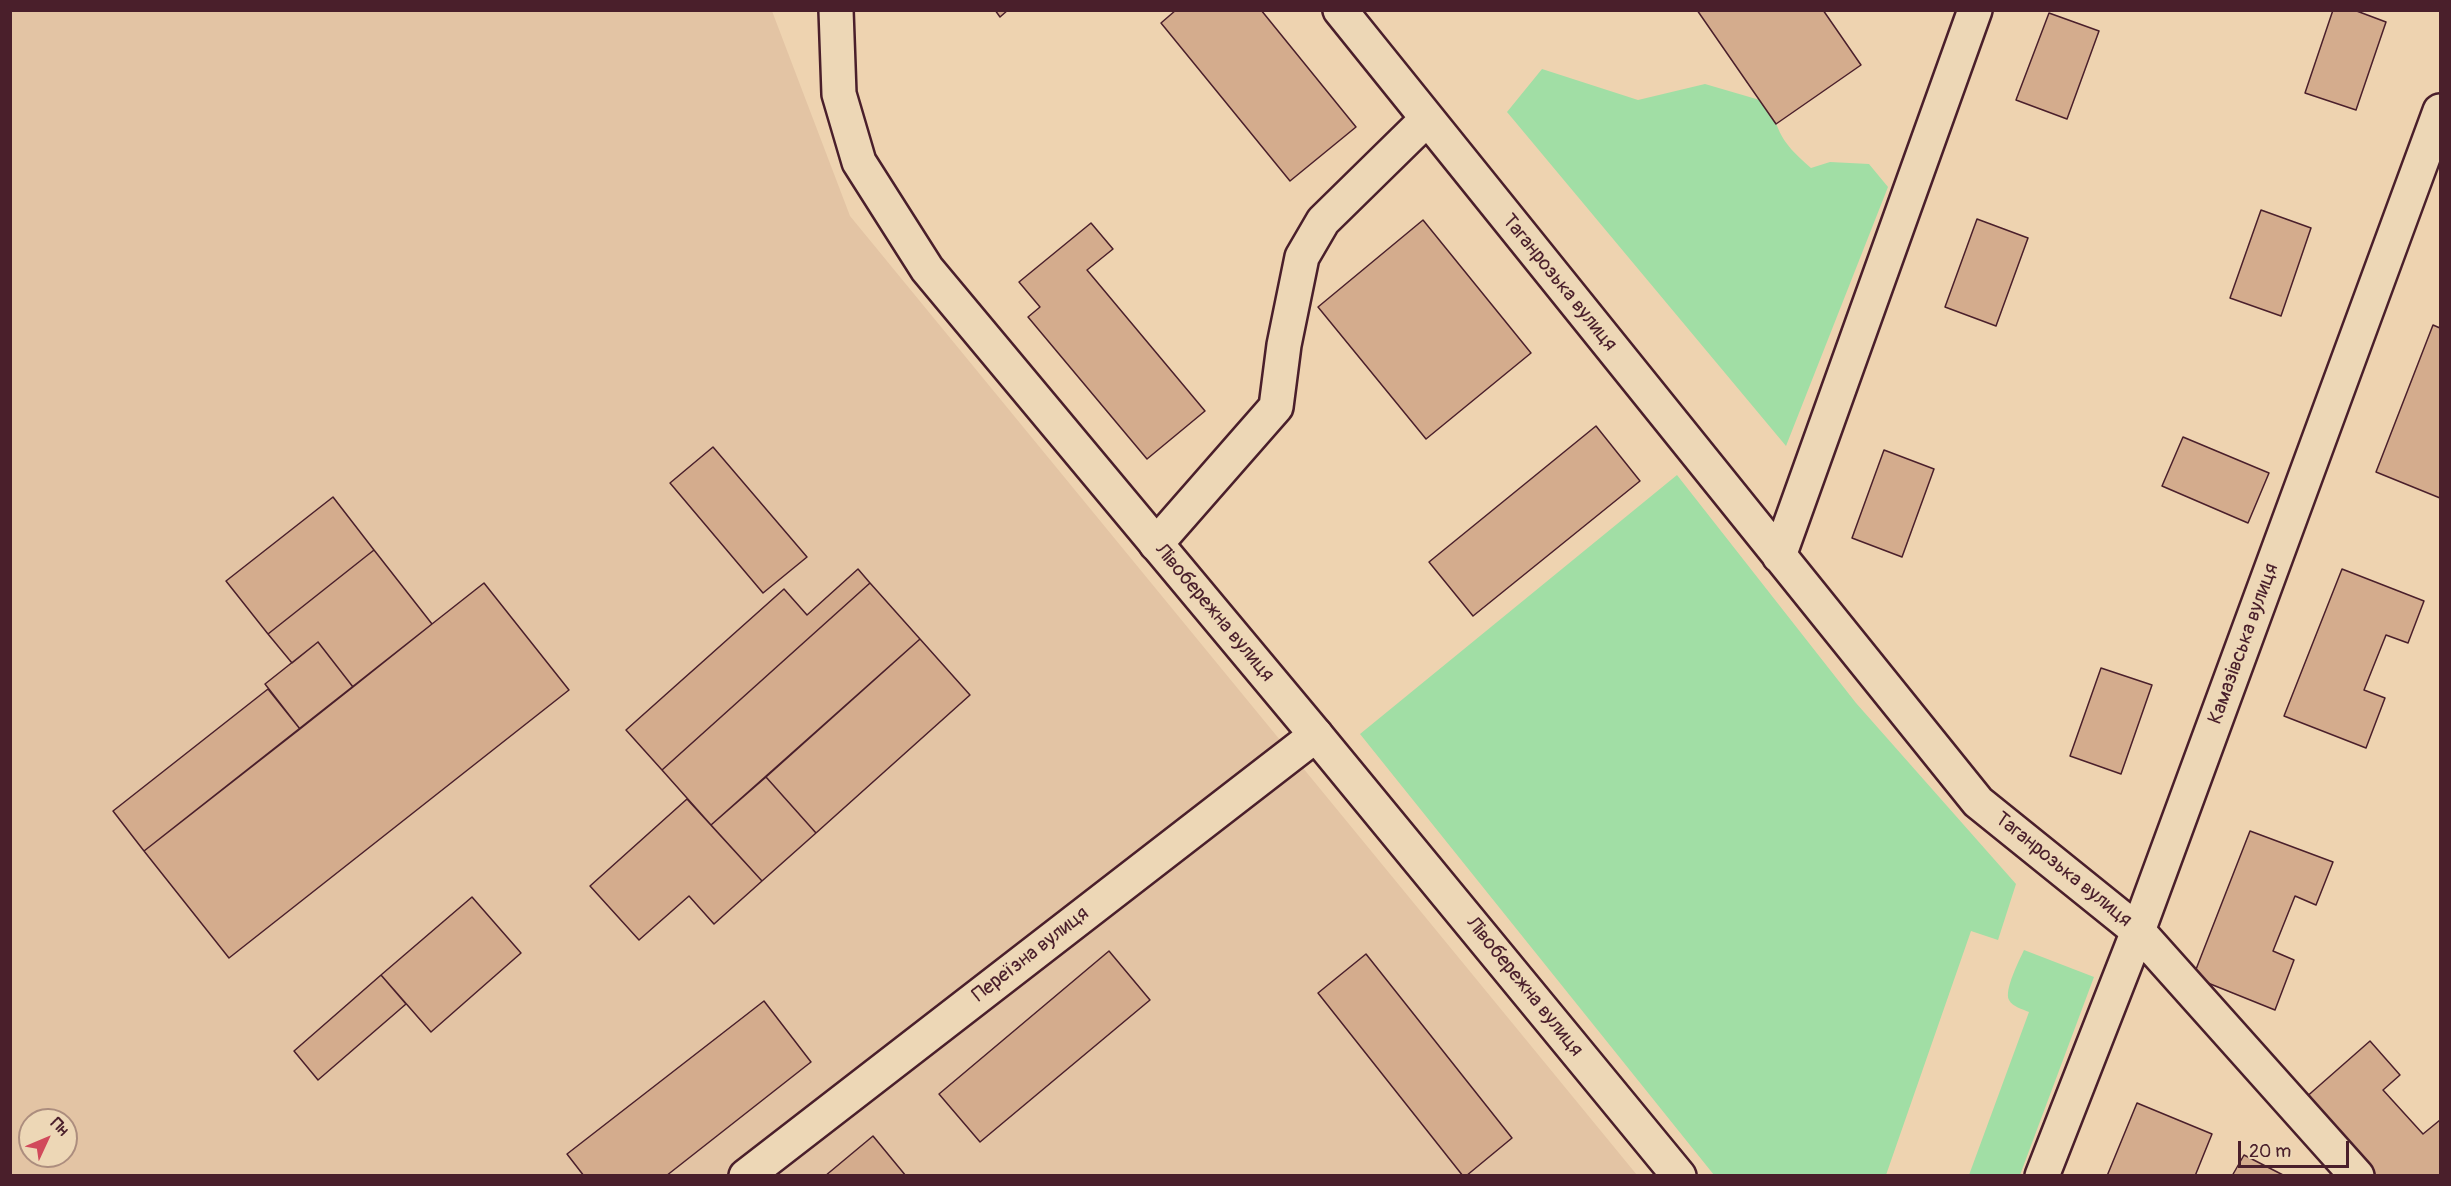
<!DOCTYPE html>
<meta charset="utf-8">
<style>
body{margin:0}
#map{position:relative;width:2451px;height:1186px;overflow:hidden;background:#eed3b0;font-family:Pangolin,sans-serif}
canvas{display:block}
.frame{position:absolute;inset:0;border:12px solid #4a1f2b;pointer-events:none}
.north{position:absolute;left:18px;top:1108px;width:60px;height:60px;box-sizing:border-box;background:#edd7b6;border:2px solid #ac8d7e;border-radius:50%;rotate:46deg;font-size:16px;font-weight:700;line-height:24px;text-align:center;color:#4a1f2b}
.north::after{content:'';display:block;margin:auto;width:21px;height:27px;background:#d1495b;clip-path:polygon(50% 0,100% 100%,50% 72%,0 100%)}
.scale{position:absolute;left:2238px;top:1141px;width:111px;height:27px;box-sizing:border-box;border:3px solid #4a1f2b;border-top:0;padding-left:8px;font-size:18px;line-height:21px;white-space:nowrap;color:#4a1f2b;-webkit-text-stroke:4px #edd7b6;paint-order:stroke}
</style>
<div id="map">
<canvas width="2451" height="1186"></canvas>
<div class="frame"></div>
<div class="north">Пн</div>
<div class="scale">20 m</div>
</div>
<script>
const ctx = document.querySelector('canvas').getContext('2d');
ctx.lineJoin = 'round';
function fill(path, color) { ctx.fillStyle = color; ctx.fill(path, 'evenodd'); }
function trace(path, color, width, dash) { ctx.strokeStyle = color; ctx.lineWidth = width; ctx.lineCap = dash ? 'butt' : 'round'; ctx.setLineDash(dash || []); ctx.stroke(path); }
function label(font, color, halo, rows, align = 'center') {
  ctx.font = font + ' Pangolin,sans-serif'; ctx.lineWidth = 4.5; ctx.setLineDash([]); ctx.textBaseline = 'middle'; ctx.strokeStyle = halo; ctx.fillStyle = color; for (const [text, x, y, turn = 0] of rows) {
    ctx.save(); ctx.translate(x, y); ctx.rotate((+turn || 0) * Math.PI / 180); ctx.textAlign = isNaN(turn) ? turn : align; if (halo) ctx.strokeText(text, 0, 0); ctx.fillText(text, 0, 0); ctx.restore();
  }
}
fill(new Path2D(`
 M10,11H772L850,216L1637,1175H11ZM30,1120H66V1156H30Z`), '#e3c4a4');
fill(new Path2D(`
 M1542,69L1638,100L1705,84L1770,103C1779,137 1784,144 1811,168L1830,162L1869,164L1888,187L1786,446L1507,112Z
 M1677,475L1856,703L2016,884L1998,940L1971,931L1886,1175H1714L1360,734Z
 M2024,950L2094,977L2020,1175H1969L2029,1012C2022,1009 2013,1007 2009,1000C2004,990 2019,961 2024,950Z`), '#a1dea5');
const building = new Path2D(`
 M995,10H1008L1000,17Z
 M1176,10H1261L1356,127L1290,181L1161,23Z
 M1697,10H1823L1861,65L1776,124Z
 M2333,10H2354L2386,22L2356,110L2305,93Z
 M2049,13L2099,31L2067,119L2016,100Z
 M2261,210L2311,228L2281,316L2230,298Z
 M1977,219L2028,238L1996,326L1945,307Z
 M1423,220L1531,353L1426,439L1318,307Z
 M1091,223L1113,249L1087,270L1205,411L1147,459L1028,317L1040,307L1019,282Z
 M2433,325L2440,328V498L2376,472Z
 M1596,426L1640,481L1473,616L1429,562Z
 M2183,437L2269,473L2248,523L2162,486Z
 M713,447L807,557L763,593L670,483Z
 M1884,450L1934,469L1902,557L1852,538Z
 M333,497L374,550L268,634L226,581Z
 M374,550L432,624L353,687L318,642L292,663L268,634Z
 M858,569L870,583L662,770L626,730L784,589L807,615Z
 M2342,569L2424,601L2408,643L2386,635L2364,690L2385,698L2366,748L2284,716Z
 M484,583L569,690L229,958L144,851Z
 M870,583L920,639L711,825L662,770Z
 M920,639L970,695L816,833L766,777Z
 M318,642L353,687L300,729L265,684Z
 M2101,668L2152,685L2121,774L2070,756Z
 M268,689L300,729L144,851L113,811Z
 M766,777L816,833L762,881L711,825Z
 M687,799L762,881L714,924L689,896L639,940L590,886Z
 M2250,831L2333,862L2316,905L2295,896L2273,951L2294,960L2275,1010L2193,977Z
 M472,897L521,953L431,1032L381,975Z
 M1109,951L1150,1000L980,1142L939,1094Z
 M1366,954L1512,1138L1466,1176H1463L1318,993Z
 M381,975L406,1004L318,1080L294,1051Z
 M764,1001L811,1062L666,1176H584L567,1154Z
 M2370,1041L2400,1075L2383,1090L2423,1134L2440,1120V1176H2372L2304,1099Z
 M2137,1103L2212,1134L2195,1176H2107Z
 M873,1136L906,1176H825Z
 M2244,1155L2285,1176H2232Z`);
fill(building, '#d4ac8d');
trace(building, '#4a1f2b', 1.5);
const minor = new Path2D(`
 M1340,10L1978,802L2138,931L2357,1176
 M1156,544L1276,407L1284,345L1302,257L1323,221L1427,119
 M1779,556L1975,10
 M746,1176L1316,735
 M2042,1176L2138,931L2440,111`);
const major = new Path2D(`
 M836,10L839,94L859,162L927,269L1316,735L1679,1176`);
trace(minor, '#4a1f2b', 38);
trace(major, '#4a1f2b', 38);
trace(minor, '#edd7b6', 33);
trace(major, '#edd7b6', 33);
label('20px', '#4a1f2b', '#edd7b6', [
 ["Таганрозька вулиця",1559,283,51],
 ["Лівобережна вулиця",1214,613,50],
 ["Камазівська вулиця",2244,644,-70],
 ["Таганрозька вулиця",2063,870,39],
 ["Переїзна вулиця",1031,955,-38],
 ["Лівобережна вулиця",1524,987,51]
]);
</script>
